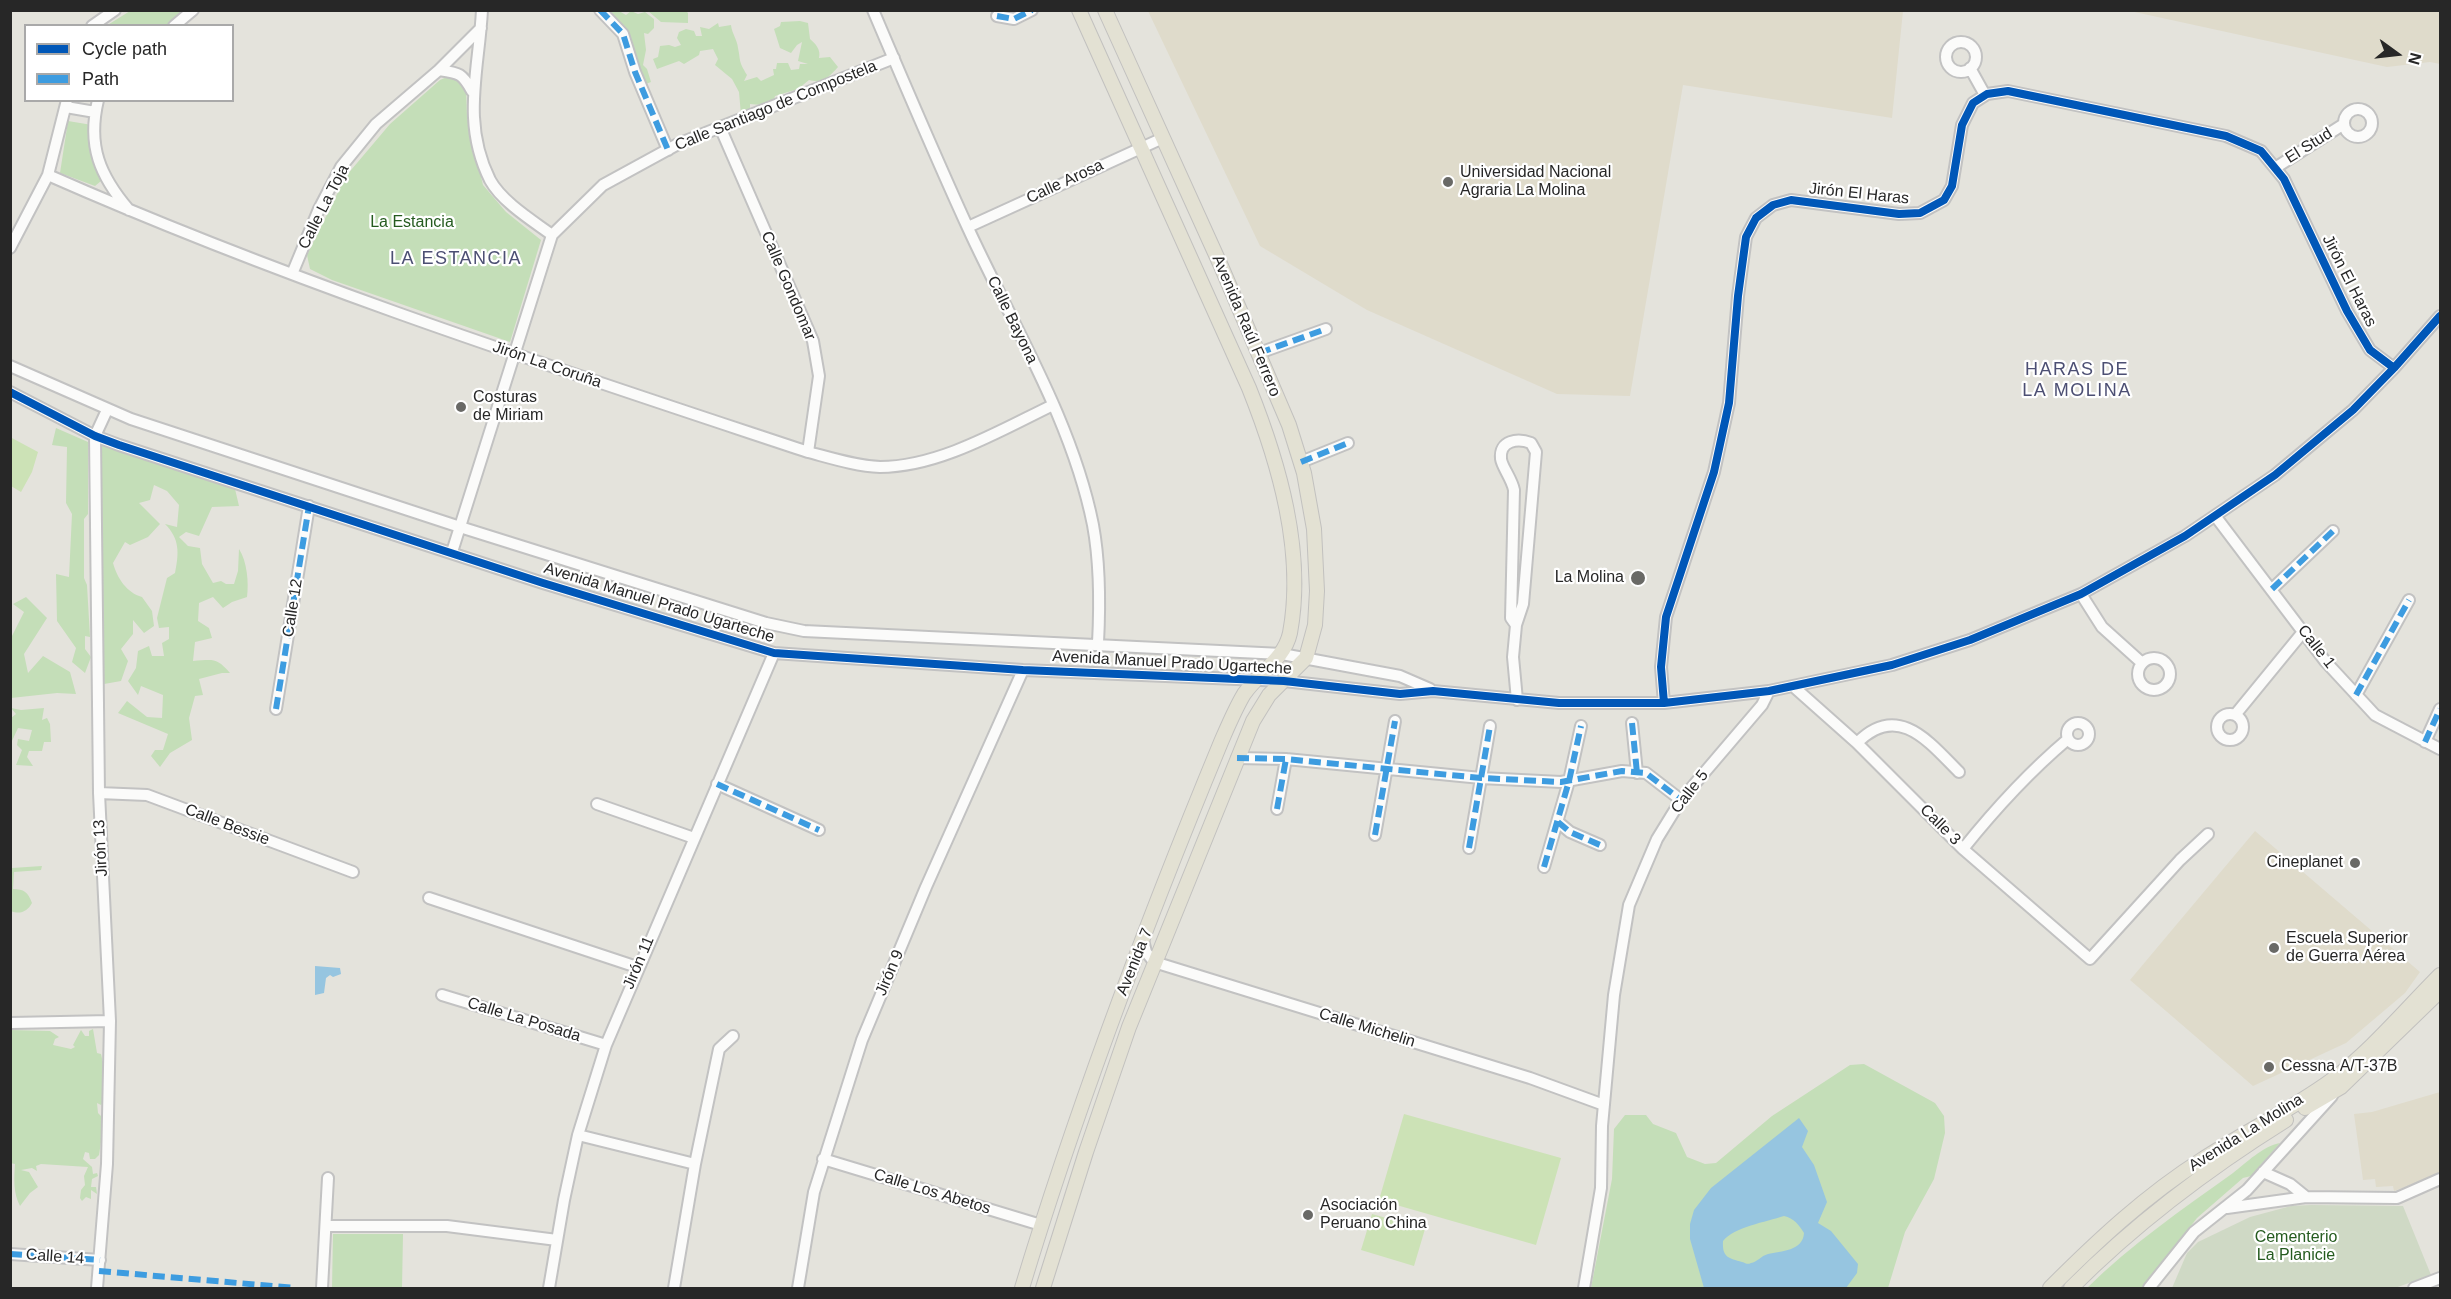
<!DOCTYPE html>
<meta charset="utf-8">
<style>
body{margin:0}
#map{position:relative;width:2451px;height:1299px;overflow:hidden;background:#e4e3dc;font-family:Helvetica,sans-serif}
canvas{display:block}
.frame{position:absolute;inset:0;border:12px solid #272727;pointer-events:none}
.legend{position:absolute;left:24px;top:24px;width:210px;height:78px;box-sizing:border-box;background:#fff;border:2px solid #a9a9a9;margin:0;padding:8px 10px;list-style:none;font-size:18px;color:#272727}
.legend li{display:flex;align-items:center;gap:12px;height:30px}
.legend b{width:30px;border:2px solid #a9a9a9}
.north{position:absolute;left:2367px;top:24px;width:60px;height:60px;-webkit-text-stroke:4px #fff;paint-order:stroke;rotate:105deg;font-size:16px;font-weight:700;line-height:24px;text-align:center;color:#272727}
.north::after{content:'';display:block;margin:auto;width:21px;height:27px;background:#272727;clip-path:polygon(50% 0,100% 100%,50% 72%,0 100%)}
</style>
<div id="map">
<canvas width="2451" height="1299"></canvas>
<div class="frame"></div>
<ul class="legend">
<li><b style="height:8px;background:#0057b8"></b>Cycle path</li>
<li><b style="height:8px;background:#3d9ce0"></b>Path</li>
</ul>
<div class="north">N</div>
</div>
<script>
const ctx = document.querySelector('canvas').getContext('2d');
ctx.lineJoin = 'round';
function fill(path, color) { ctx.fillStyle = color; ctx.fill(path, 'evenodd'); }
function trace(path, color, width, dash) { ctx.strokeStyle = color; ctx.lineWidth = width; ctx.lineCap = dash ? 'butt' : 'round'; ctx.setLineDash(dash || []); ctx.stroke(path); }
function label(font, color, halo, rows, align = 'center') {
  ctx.font = font + ' Helvetica,sans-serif'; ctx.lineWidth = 4.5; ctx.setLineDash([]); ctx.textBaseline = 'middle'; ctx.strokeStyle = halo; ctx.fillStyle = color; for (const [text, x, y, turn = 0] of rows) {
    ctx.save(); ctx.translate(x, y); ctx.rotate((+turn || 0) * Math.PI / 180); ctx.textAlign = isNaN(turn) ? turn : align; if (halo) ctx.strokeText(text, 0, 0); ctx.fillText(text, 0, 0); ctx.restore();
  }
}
fill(new Path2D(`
 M1148,11H1903L1892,118L1683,85L1630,396L1557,394L1367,310L1260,246Z
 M2130,11H2440V64L2430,62L2387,67Z
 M2255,831L2420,972L2405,993L2346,1043L2253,1086L2130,980Z
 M2440,1092V1175L2394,1191L2393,1186L2376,1187L2375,1179L2363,1180L2354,1114L2372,1112Z`), '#dfdbcb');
fill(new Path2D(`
 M130,11H187L167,25L106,26Z
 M604,11H619L626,15L631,11L638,14L645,12L654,19V28L648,34L644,33L646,50L643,65L647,69L651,82L643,85L625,31Z
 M648,11H686L688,13V23L661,22Z
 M800,21L808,23L810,39C816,44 821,50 819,58L830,57L838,67C829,77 823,84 809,80L798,89L775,96L774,100L761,105L750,104V110L741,115L739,92L732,79L715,65L718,59L713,49L700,51L699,55L684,64L679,61L657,69L653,59L658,57L660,46L669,45L675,47L681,45L677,38L679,32L686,29L694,31L696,36H702L700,27L709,29L718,23L719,27L731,25C732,34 737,39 738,48C741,62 738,60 747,75L744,81L757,77L761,81L774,75L773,69H776L777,63H788L791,70L799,69L800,64H808L798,61L802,42L797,45L791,53L780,48L774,29L780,26L781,22Z
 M449,76L460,78L466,85L467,117L483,185L506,212L541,240L510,342L332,280L310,269L307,255L346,176L390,124L440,80Z
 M68,121L92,125L101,181L95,186L60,173Z
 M56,428L88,442V514L84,519V578L87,585L90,637L85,636V649L91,657L85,673L72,662L76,648L57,621L56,574L69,577L72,514L66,503L67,447L52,445Z
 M101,442L235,489L239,506L212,507L199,536L186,532L179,537L188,546L200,548L202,564L213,583L221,581L226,584H234L238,571L239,549C247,561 249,583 247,597L232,602L223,608L213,597L199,603L198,621L209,628L212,638L195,642L193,661C213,660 216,657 230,673H222L199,679L203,695L195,696L189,718L192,740L170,753L160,767L151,756L155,750H163L168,734L118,713L127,701L147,717L162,718L163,695L141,686L138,695L128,681L136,668L138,651L149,646L152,656H164L162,643L169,639V627L159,628L157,618L167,578L175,573C179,553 180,539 165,524L177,527L179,505L167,491L154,485L150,500L139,503L160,524L148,537L130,545L125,542L113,563C117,578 127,593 142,597L152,611L154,626L144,633L133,620V634L121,649L128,661L121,681L104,684L100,531Z
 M26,597L47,618L24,654L28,673L43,656L70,672L76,694L57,693L11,698V638L24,612L13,604Z
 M11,708L21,710L44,708L42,720L47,718L50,724L51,742H44L42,751H29L27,757L33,766L16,765L22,750L17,745L18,739L29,741L32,730L18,728L11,743V718L16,714Z
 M10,863L12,868L42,866L41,870L14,872L13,889C24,889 28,892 32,903C28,911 20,915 11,911Z
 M93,1029L97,1053L101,1054L105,1072V1102L101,1105L97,1103L98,1113L103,1118L105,1126L101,1130L105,1139L101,1142L99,1155L95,1159H90L89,1153L85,1152L83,1159L92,1167L93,1174L97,1173L98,1176L92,1179L91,1187H96L97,1194L91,1190V1199L86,1197L82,1201L80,1198L81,1190L85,1185L84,1176L88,1167L41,1164L36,1166L37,1171L32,1168L21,1170L29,1172L38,1187L30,1193L20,1206C13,1193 14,1178 15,1164L10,1163V1030L50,1031L59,1037L55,1039L53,1045L71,1049L75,1047L73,1045L81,1030L85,1036H89V1031Z
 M1864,1064L1935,1103L1944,1116L1945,1133L1934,1179L1905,1232L1888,1288H1591L1612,1179L1614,1129L1625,1115H1646L1653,1124L1676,1133L1687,1157L1705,1164L1716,1163L1772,1116L1850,1065Z
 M2280,1143L2251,1176L2243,1178L2197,1218L2143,1288H2087C2130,1245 2183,1209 2233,1173C2246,1163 2263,1146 2280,1143Z
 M333,1234H403L402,1288H332Z`), '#c4deb8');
fill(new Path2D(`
 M2311,1205L2403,1206L2431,1275L2395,1288H2172L2187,1253L2198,1242L2250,1217L2291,1206Z`), '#cfd9c5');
fill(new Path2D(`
 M10,437L38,452L32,472L21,492L11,486Z
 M1404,1114L1561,1158L1536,1245L1379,1200Z
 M1372,1214L1425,1229L1414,1266L1361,1250Z`), '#cce2b6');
fill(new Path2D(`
 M315,966L340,968L341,974L333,977L330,975L326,978L324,993L315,995Z
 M1799,1118L1808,1131L1802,1147L1814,1165L1827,1202L1818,1223L1831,1231L1858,1264L1857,1273L1846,1288H1704L1690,1239V1224L1694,1210L1711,1188ZM1784,1216C1794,1218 1799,1225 1804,1233C1803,1251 1781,1251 1768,1254C1761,1256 1757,1262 1751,1263C1747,1265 1746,1263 1742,1262C1729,1258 1722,1258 1723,1241C1734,1227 1766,1222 1784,1216Z`), '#96c5e0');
const minor = new Path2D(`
 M482,10C479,70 461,122 490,180C502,202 533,221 552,235
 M600,10L623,34L635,72L668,150
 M873,10C904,83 935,156 968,228C1012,324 1072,420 1093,525C1100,563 1100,605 1098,643
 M997,16L1014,19L1032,10
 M92,26L115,10
 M174,26L193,10
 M1946 57a15 15 0 1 1 30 0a15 15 0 1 1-30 0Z
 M1970,68L1985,95
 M439,70C459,73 462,73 472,91
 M98,100C87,146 100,176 129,210
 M66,107L95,112
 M2344 123a14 14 0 1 1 28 0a14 14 0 1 1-28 0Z
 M720,127L813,341L819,376L808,452
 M2275,168L2344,124
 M48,175C295,284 552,367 808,452C831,458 856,466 880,467C939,467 1001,430 1053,405
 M968,227L1163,138
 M10,248L48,175L67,100
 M292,274L319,209L341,167L376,124L439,70L481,28
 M1259,353L1326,329
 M10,366L131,419L460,527L766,623L804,631L1282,654L1400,676L1430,689
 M10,392L95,436L119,445L543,583L774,653L1023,670L1284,681L1400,694L1433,691L1559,703H1664L1769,691L1892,665L1970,640L2081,594L2185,536L2275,475L2353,410L2394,368L2440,316
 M1301,462L1348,443
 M2216,517L2325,661L2375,715L2440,749
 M452,552L552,235L603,185L678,144L894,58
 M2272,589L2333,531
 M2081,594L2102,627L2142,663
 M1516,625L1511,618L1514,490C1512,479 1502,467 1501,459C1499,440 1518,438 1531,443L1536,452L1523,604L1516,625L1513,657L1517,700
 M2138 674a16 16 0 1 1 32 0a16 16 0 1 1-32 0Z
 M1794,687L1857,743L1963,849L2090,959L2180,860L2208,834
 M2356,695L2409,600
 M1664,703L1661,667L1666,617L1714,472L1729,403L1738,296L1746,237L1756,218L1773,205L1791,200L1899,214L1920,213L1944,200L1952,186L1962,125L1973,103L1987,94L2008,91L2226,136L2261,151L2284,179L2347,311L2370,350L2394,368
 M276,709L309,506
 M2217 727a13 13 0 1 1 26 0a13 13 0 1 1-26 0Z
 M2235,715L2303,632
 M2067 734a11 11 0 1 1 22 0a11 11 0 1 1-22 0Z
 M1632,723L1637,773
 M2425,742L2440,709
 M1857,743C1898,701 1930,743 1959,772
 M1237,758L1286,759L1481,778L1561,782L1622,771L1646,773L1681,800
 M717,784L819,830
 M99,793L147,795L353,872
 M597,804L694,838
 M1277,809L1286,759
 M1558,822L1570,832L1600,845
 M1375,835L1395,721
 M1469,848L1490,726
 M1963,849C1995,809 2029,772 2068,739
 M1544,867L1569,781L1581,726
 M429,898L637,967
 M1143,940L1146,952L1154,962L1530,1078L1604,1105
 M442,995L606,1045
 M11,1023L110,1021
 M578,1135L695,1164
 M823,1159L1041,1225
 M2263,1172L2290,1184L2306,1197
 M2227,1208L2306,1197L2397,1198L2440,1179
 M326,1226H447L557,1240
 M10,1254L100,1260
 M97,1288L107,1164L110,1021L99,793L95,436L107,410
 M322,1288L328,1178
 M549,1288L564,1200L578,1135L606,1045L774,653
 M674,1288L695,1164L719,1049L733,1036
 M798,1288L814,1192L862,1040L926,887L1023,670
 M1584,1288L1601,1188L1602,1126L1614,995L1629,905L1657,839L1681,800L1762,705L1769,691
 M2149,1288L2194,1232L2247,1190L2332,1096
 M2414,1288L2440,1278`);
const major = new Path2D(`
 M2305,1108L2341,1087L2440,991
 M1022,1288C1078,1103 1147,921 1221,742C1228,726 1235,709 1244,694C1259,672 1284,660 1290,633C1305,552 1279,463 1249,388L1079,10
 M1043,1288L1086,1152L1129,1027L1253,721L1269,695L1306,658L1315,625L1317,591L1314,529L1304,473L1289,425L1221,266L1105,10
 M2050,1288C2097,1241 2146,1195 2203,1159C2245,1132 2291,1110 2332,1080C2372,1050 2405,1010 2440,975
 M2071,1288C2135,1224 2209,1168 2286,1120`);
trace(minor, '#c2c2c2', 14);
trace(major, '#c2c1bf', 16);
trace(minor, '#fbfbfa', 10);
trace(major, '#e3e1d3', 14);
trace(new Path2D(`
 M600,10L623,34L635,72L668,150
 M997,16L1014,19L1032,10
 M1259,353L1326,329
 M1301,462L1348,443
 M2272,589L2333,531
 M2356,695L2409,600
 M276,709L309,506
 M1632,723L1637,773
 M2425,742L2440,709
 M1237,758L1286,759L1481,778L1561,782L1622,771L1646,773L1681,800
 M717,784L819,830
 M1277,809L1286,759
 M1558,822L1570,832L1600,845
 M1375,835L1395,721
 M1469,848L1490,726
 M1544,867L1569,781L1581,726
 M10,1254L100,1260
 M99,1271L296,1288`), '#3d9ce0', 6, [12, 6]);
trace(new Path2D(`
 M10,392L95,436L119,445L543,583L774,653L1023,670L1284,681L1400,694L1433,691L1559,703H1664L1769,691L1892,665L1970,640L2081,594L2185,536L2275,475L2353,410L2394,368L2440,316
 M1664,703L1661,667L1666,617L1714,472L1729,403L1738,296L1746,237L1756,218L1773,205L1791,200L1899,214L1920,213L1944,200L1952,186L1962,125L1973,103L1987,94L2008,91L2226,136L2261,151L2284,179L2347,311L2370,350L2394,368`), '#0057b8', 8);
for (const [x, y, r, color] of [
 [1448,182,6,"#696966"],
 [461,407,6,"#696966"],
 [1638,578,8,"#696966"],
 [2355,863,6,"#696966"],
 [2274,948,6,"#696966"],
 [2269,1067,6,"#696966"],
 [1308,1215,6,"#696966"]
]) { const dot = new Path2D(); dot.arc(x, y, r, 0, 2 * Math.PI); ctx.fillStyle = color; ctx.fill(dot); trace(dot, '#fff', 2); }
label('16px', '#272727', '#fff', [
 ["Calle Santiago de Compostela",776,106,-22],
 ["El Stud",2309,146,-32],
 ["Calle Arosa",1065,182,-25],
 ["Jirón El Haras",1859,194,6],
 ["Calle La Toja",324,207,-63],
 ["Jirón El Haras",2349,281,63],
 ["Calle Gondomar",788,286,67],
 ["Calle Bayona",1012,320,64],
 ["Avenida Raúl Ferrero",1246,326,67],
 ["Jirón La Coruña",547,365,19],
 ["Avenida Manuel Prado Ugarteche",659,603,17],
 ["Calle 12",293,608,-81],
 ["Calle 1",2316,647,52],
 ["Avenida Manuel Prado Ugarteche",1172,663,3],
 ["Calle 5",1690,792,-52],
 ["Calle Bessie",227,825,21],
 ["Calle 3",1940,825,45],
 ["Jirón 13",101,848,-93],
 ["Avenida 7",1135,962,-68],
 ["Jirón 11",639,963,-67],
 ["Jirón 9",890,973,-67],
 ["Calle La Posada",524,1020,17],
 ["Calle Michelin",1367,1028,17],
 ["Avenida La Molina",2246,1133,-32],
 ["Calle Los Abetos",932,1192,17],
 ["Calle 14",55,1257,4]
]);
label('16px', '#272727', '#fff', [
 ["Universidad Nacional",1460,173],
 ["Agraria La Molina",1460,191],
 ["Costuras",473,398],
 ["de Miriam",473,416],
 ["La Molina",1624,578,"right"],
 ["Cineplanet",2343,863,"right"],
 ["Escuela Superior",2286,939],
 ["de Guerra Aérea",2286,957],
 ["Cessna A/T-37B",2281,1067],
 ["Asociación",1320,1206],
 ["Peruano China",1320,1224]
], 'left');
label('16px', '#255b1f', '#fff', [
 ["La Estancia",412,223],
 ["Cementerio",2296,1238],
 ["La Planicie",2296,1256]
]);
ctx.letterSpacing = '1.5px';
label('18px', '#4c4f73', '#fff', [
 ["LA ESTANCIA",456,259],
 ["HARAS DE",2077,370],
 ["LA MOLINA",2077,391]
]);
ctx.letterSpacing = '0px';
</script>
